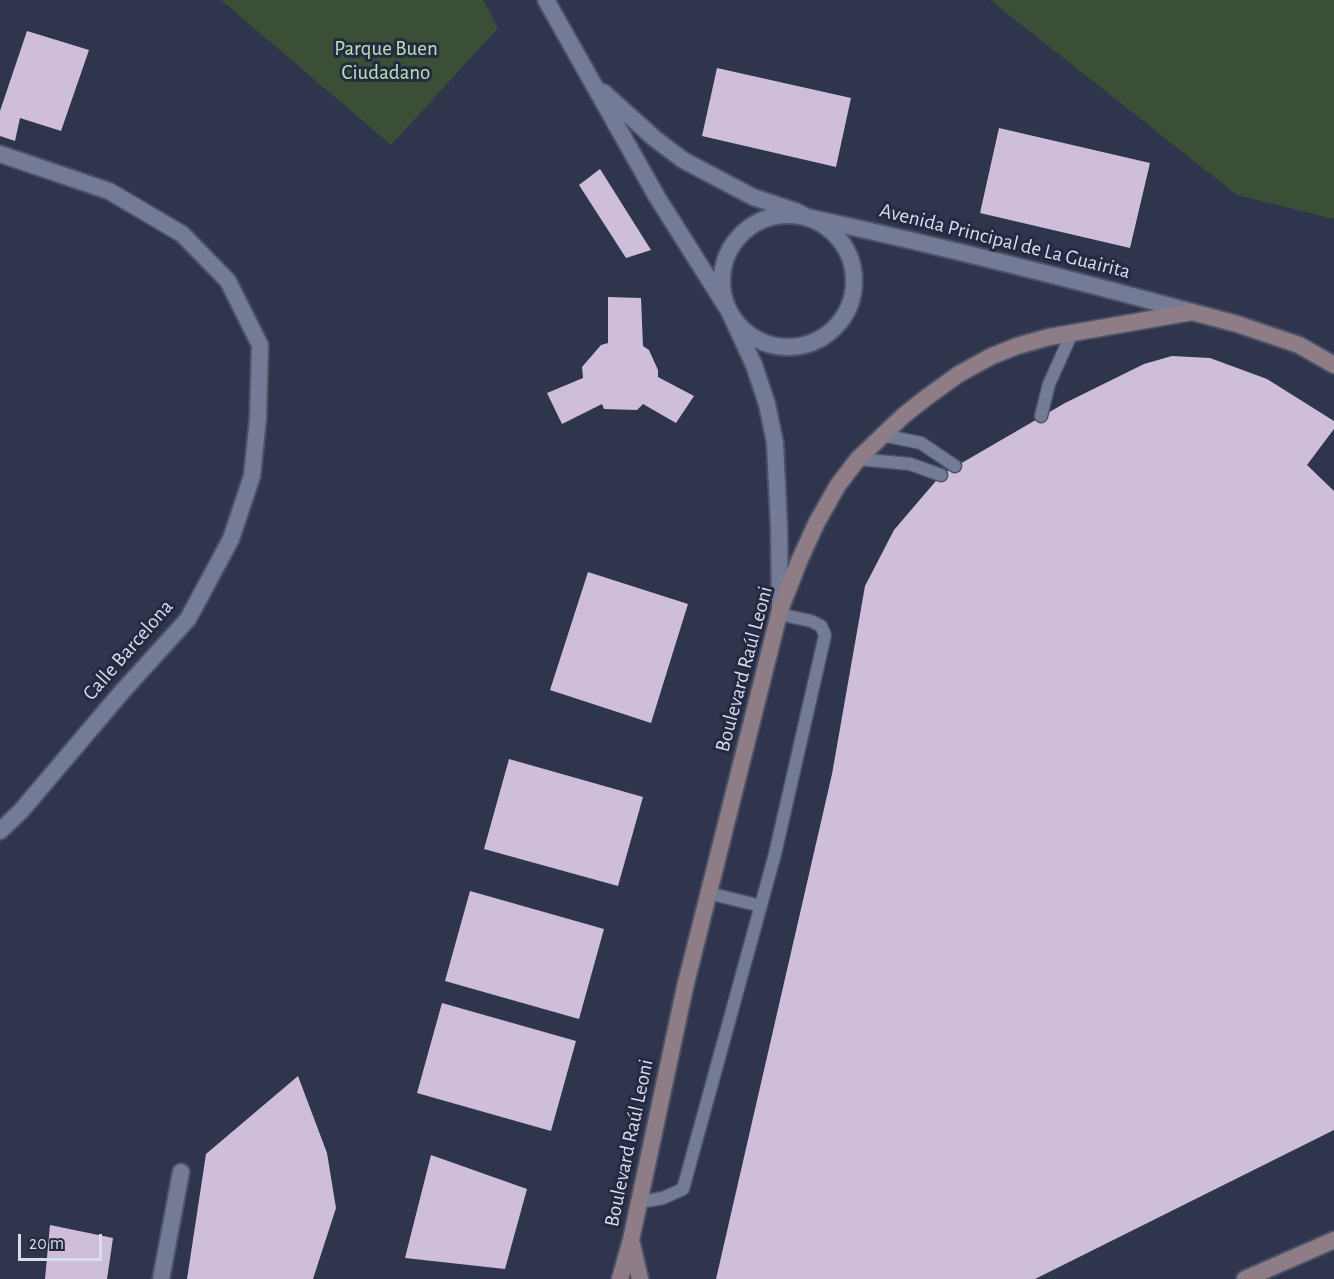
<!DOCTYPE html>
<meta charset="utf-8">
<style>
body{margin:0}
#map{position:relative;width:1334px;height:1279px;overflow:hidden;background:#2f354d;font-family:"Alegreya Sans",sans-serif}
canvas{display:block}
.scale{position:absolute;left:18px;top:1234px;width:84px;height:27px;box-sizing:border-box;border:3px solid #d8ddec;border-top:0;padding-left:8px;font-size:18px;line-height:21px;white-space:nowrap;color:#d8ddec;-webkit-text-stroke:4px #252a42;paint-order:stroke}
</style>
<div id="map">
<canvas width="1334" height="1279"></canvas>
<div class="scale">20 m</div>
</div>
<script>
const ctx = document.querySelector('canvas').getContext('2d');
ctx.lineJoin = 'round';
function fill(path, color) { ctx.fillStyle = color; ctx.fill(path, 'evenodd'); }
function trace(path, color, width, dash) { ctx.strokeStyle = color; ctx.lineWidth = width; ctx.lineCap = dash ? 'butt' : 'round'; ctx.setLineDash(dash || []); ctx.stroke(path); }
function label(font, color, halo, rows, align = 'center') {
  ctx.font = font + ' "Alegreya Sans",sans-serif'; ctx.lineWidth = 6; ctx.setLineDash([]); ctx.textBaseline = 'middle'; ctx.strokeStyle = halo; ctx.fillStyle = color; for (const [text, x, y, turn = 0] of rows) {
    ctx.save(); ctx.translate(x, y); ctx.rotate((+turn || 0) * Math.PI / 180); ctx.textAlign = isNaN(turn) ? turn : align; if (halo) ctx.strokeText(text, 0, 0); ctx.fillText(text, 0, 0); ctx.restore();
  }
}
fill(new Path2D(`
 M221,0H483L498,28L391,145Z
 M990,0H1334V219L1237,195Z`), '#3a4f36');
fill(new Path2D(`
 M27,31L89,50L61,131L20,118L15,141L0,136V111Z
 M717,68L851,98L836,167L702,136Z
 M999,128L1150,163L1130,248L980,213Z
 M600,169L651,250L626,258L579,185Z
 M608,297L641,298L643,346L649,350L658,370V377L694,396L676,423L643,404L637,410L604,409L602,404L562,424L547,393L583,378L582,367L601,345L608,343Z
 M1172,356L1210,358L1267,379L1334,421V429L1307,465L1334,491V1130L1035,1279H716L832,774L865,586L894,530L941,475L1065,403L1144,364Z
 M588,572L688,604L651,723L550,690Z
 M509,759L643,797L618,886L484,849Z
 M470,891L604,929L579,1019L445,981Z
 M442,1003L576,1041L551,1131L417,1093Z
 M298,1076L327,1153L336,1208L313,1279H187L206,1154Z
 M431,1155L527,1189L505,1269L405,1258Z
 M50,1225L113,1238L107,1279H45Z`), '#cfbeda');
const service = new Path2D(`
 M1041,416L1049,384L1072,333
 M882,435L921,443L955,466
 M858,459L910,464L941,475
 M708,893L761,906
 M640,1202L663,1198L683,1189L775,854L825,635L821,626L811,621L779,614`);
const minor = new Path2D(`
 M0,154L109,191L182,234L228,281L260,345L258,418L252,476L231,539L188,619L121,693L21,811L0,831
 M161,1279L181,1172`);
const tertiary = new Path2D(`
 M546,0L657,197L729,311L754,365L767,404L775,443L779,527L780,609
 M603,92L654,138L683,160L753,197L795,211L807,217C936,245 1064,277 1192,312
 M722 281a66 66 0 1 1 132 0a66 66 0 1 1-132 0Z`);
const secondary = new Path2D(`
 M632,1244L640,1279
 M620,1279L631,1240L685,987L780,610L800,559L817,522L838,485L858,459L903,416L927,397L959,374L992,356L1017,346L1049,337L1192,312L1237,324L1299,345L1334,365
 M1245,1279L1334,1240`);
trace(service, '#4d5266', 15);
trace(minor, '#4d5266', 20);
trace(tertiary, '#4d5266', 20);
trace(secondary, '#4d5266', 20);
trace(service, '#737b97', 12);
trace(minor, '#737b97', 16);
trace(tertiary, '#737b97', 16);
trace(secondary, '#8e7d86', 16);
label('21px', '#b7e3b0', '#252a42', [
 ["Parque Buen",386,49],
 ["Ciudadano",386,73]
]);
label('21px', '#d8ddec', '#252a42', [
 ["Avenida Principal de La Guairita",1005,241,14],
 ["Calle Barcelona",128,650,-49],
 ["Boulevard Raúl Leoni",744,669,-75],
 ["Boulevard Raúl Leoni",629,1143,-78]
]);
</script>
